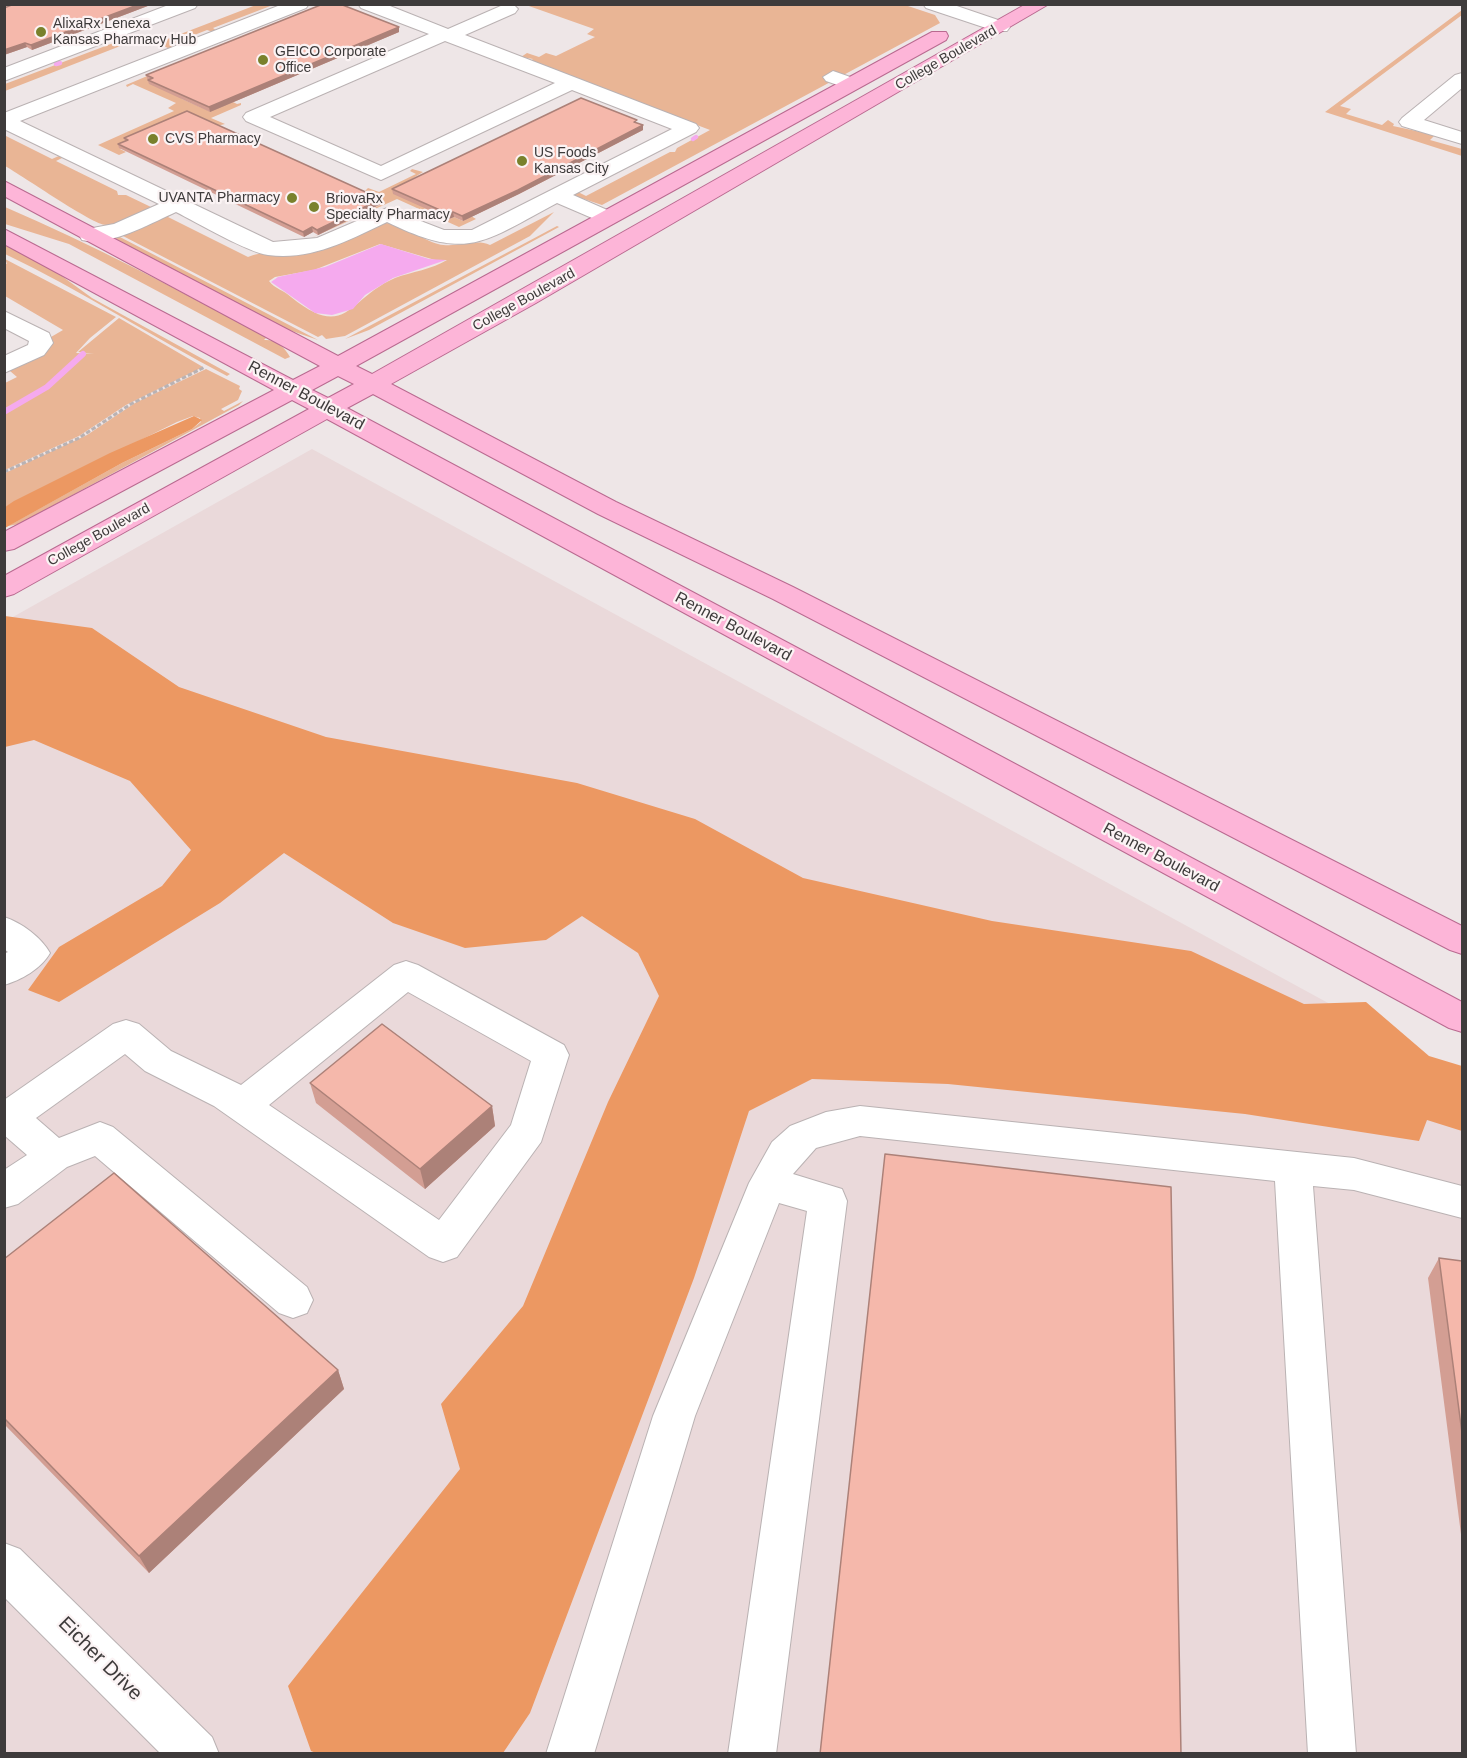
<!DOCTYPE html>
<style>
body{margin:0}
#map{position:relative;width:1467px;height:1758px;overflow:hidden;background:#eee6e7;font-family:Arial,sans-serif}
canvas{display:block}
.frame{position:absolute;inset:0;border:6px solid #3e3b3b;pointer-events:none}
</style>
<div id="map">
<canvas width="1467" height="1758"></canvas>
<div class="frame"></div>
</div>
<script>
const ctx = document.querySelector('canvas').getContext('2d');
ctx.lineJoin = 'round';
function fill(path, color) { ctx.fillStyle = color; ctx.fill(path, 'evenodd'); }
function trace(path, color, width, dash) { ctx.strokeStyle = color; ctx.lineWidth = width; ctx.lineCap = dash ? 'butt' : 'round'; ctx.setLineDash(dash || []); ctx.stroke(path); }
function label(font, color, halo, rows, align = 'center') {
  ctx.font = font + ' Arial,sans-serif'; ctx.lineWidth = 4.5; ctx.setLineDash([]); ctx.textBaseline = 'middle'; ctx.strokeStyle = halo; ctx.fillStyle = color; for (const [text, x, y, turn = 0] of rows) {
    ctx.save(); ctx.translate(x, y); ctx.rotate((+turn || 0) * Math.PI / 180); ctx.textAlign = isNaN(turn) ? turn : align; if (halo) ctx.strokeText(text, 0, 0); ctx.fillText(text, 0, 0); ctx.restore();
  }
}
fill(new Path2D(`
 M312,449L1462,1076V1753H5L4,622Z`), '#ead9da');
fill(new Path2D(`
 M902,4L935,15L940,23L602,205L572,195L578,192L586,196L670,152H675L677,148L710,130L530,61L533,59L521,57L527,53L539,57L546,53L556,56L595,37L587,34L594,29L526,5Z
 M256,5H273L213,28L217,31L213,32L207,30L169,45L175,48L171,50L161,44L165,40Z
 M1462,10V15L1340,106L1351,109L1346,114L1382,125L1388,120L1394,124L1393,126L1435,135L1430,140L1462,149V156L1325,112Z
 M111,39L121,42L123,45L5,91V84L116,42Z
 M152,74L182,99L209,111L233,102L237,104L241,103V105L211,118L225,124L120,149L126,152L119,155L98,145L174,111L168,108L176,103L133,84L127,87L126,85Z
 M4,135L52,159L61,155L64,157L56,161L117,191L118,195H126L151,207L157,204C146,213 120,226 106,225C93,225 23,176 5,166Z
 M412,169L423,172L410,180L433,212L449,219L454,217L463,221L471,216L476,219L459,227L397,199L307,240L380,205L364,192L368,188L379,192L416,174L410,171Z
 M5,207C93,245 177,289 262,335L266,338L264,340C275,339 285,347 290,357L285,359L69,244L5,224Z
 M177,211L168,217L248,257C264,249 296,256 316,252C340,246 361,225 385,223C404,224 420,239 438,244C456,249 474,238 490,245L554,212L530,236L345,336L326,339L322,335L318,337L123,236ZM380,244L435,260H447C433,269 411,272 395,278C348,298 347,342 291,297C284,290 275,289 269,281L275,277L314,270Z
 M557,226L559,227L369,330L345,339Z
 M110,236H118L318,340L289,330Z
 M4,244L48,266L92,298L230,374L227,376C152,337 81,290 5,254Z
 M5,259L116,317L90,338L76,353L94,354L78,352L119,318L203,367L126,405L79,436L5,470V383L17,377L10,371L44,353L51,346V337L63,330L5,296L4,263L7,264Z
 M206,369L240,386L239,389L242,391L238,400L221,409L224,411L243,401L239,405L19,524L8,526L122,463L192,429L201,422L200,418L193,416L177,422L5,507V473L87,435L135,403Z`), '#e9b595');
fill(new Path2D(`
 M194,416L202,420L192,429L122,463L5,528V507L14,501L110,453Z
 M5,616L92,628L179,687L326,737L577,783L695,819L803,878L992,921L1191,951L1304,1004L1366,1002L1429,1056L1462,1066V1131L1427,1120L1419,1141L1245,1114L948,1084L812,1079L749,1111L694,1278L530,1713L503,1753H316L311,1751L288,1686L460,1469L441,1404L523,1306L608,1102L659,996L638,953L582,916L546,940L465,948L393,923L284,853L220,903L59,1002L28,990L59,947L162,886L191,850L130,781L34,740L5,747Z`), '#ec9862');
fill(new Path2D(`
 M381,244L429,259L446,260L393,278L365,295L353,309L332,315L315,313L271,282L278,277L325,267Z`), '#f5aaee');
trace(new Path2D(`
 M56,64L60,63
 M693,139L696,137`), '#f5aaee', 4.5);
trace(new Path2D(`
 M4,412L47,387L83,354`), '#f5aaee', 6);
const minor = new Path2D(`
 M171,4H198L195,8L4,81V68Z
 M283,4H309L306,8L20,121L273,242L317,238L387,208L444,230H472L672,129L572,90L381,180L246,121L243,117L246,113L429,34L361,8L358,4H385L448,29L503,5L513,4L518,9L515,13L465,35L696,124L699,128L696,132L573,195L614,213L617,218L614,223L606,224L557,203C483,242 469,262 387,222C349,240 311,261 268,255C249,253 196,222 176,212C151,223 110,247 82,240L79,235L82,230L114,224L159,204L4,129V113ZM445,41L555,83L381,166L270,117Z
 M923,4H951L1007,23L1010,27L1007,31H995L926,8Z
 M833,71L859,80L862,84L852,90L826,81L823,77Z
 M1462,73V88L1424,120L1462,132V144L1402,126L1399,122L1402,118L1455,75Z
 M4,311L49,333L53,343L44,355L4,373V356L28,345L29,341L4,328Z
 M4,917C22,923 41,937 50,953C41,969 21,980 4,985V954L8,952L4,949Z
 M406,961L418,965L564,1045L569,1055L541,1142L457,1257L443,1262L429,1257L214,1106L145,1071L125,1054L36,1118L59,1138L100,1122L113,1127L307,1287L313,1300L307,1313L293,1318L279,1313L95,1156L67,1167L18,1204L4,1208V1170L27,1155L4,1135V1100L113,1024L126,1020L139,1024L171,1051L241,1085L394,965ZM408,992L531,1061L511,1125L439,1220L269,1105Z
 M860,1106L1354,1158L1462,1186V1218L1354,1190L1313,1186L1356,1754H1308L1275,1181L860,1136L816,1148L793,1174L842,1189L847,1201L776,1754H728L807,1211L779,1203L695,1416L594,1754H546L653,1416L749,1183L772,1142L790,1126L826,1112Z
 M4,1543L20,1549L212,1737L219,1754H161L4,1597Z`);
const major = new Path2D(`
 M1026,4H1049L536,303L391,384L616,502L793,587L1462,926V954L1450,950L773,599L598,514L373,394L347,408L1462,1002V1032L1449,1028L327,419L14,594L4,597V576L309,409L292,400L14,549L4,551V532L274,390L4,244V229L293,380L320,366L4,196V181L338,356L932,32H946L948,36L946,40L356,366L372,374ZM338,376L354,384L328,398L312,390Z`);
trace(minor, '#bab2b3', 2);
trace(major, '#b96a90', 2);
trace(new Path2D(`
 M4,472L79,438L131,404L205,367`), '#b9b2b3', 3, [4.5, 2]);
fill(minor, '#fff');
fill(major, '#fdb5d8');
fill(new Path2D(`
 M153,4L32,50L27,47L4,55V8Z
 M399,27V32L210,112L149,84L146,75Z
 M637,123L643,125V130L519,194L463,221L454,217L449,219L393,194L392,189Z
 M124,138L381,204L318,235L313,232L304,237L119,148L118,144L125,141Z
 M310,1083L492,1106L495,1126L425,1189L316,1103Z
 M1439,1258L1462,1261V1542L1428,1278Z
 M4,1259L338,1370L344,1389L149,1573L4,1424Z`), '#d39e93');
fill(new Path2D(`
 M140,4H153L32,50L31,45Z
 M399,27V32L210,112L209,107Z
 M25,43L27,47L4,55V50Z
 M643,125V130L519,194L463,221L462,216Z
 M381,199V204L318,235L317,230Z
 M453,212L454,217L449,219V214Z
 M312,227L313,232L304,237L303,232Z
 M492,1106L495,1126L425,1189L420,1169Z
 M338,1370L344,1389L149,1573L139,1556Z`), '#ac8178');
const building = new Path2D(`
 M14,4H140L31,45L25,43L4,50V8Z
 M323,4H340L399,27L209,107L148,80L153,78L146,75Z
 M581,98L637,120L634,122L643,125L518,190L462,216L453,212L449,214L392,189Z
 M187,111L381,199L317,230L312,227L303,232L118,144L128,140L124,138Z
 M382,1024L492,1106L420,1169L310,1083Z
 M885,1154L1171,1187L1181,1754H820Z
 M114,1173L338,1370L139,1556L4,1418V1259Z
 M1439,1258L1462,1261V1433Z`);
fill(building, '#f5b8ab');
trace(building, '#ac8178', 1.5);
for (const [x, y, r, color] of [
 [41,32,6,"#79812c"],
 [263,60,6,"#79812c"],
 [153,139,6,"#79812c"],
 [522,161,6,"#79812c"],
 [292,198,6,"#79812c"],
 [314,207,6,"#79812c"]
]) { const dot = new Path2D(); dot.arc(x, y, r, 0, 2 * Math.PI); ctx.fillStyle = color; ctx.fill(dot); trace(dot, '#fbf3f4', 2); }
label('14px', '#3e3b3b', '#fbf3f4', [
 ["AlixaRx Lenexa",53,24],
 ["Kansas Pharmacy Hub",53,40],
 ["GEICO Corporate",275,52],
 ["Office",275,68],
 ["CVS Pharmacy",165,139],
 ["US Foods",534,153],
 ["Kansas City",534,169],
 ["UVANTA Pharmacy",280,198,"right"],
 ["BriovaRx",326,199],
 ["Specialty Pharmacy",326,215]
], 'left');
label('14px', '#3e3b3b', '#fbf3f4', [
 ["College Boulevard",946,58,-30],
 ["College Boulevard",524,300,-29],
 ["College Boulevard",99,535,-29]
]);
label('16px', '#3e3b3b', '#fbf3f4', [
 ["Renner Boulevard",306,396,28],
 ["Renner Boulevard",733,627,28],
 ["Renner Boulevard",1161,858,28]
]);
label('20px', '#3e3b3b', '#fbf3f4', [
 ["Eicher Drive",100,1659,45]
]);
</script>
